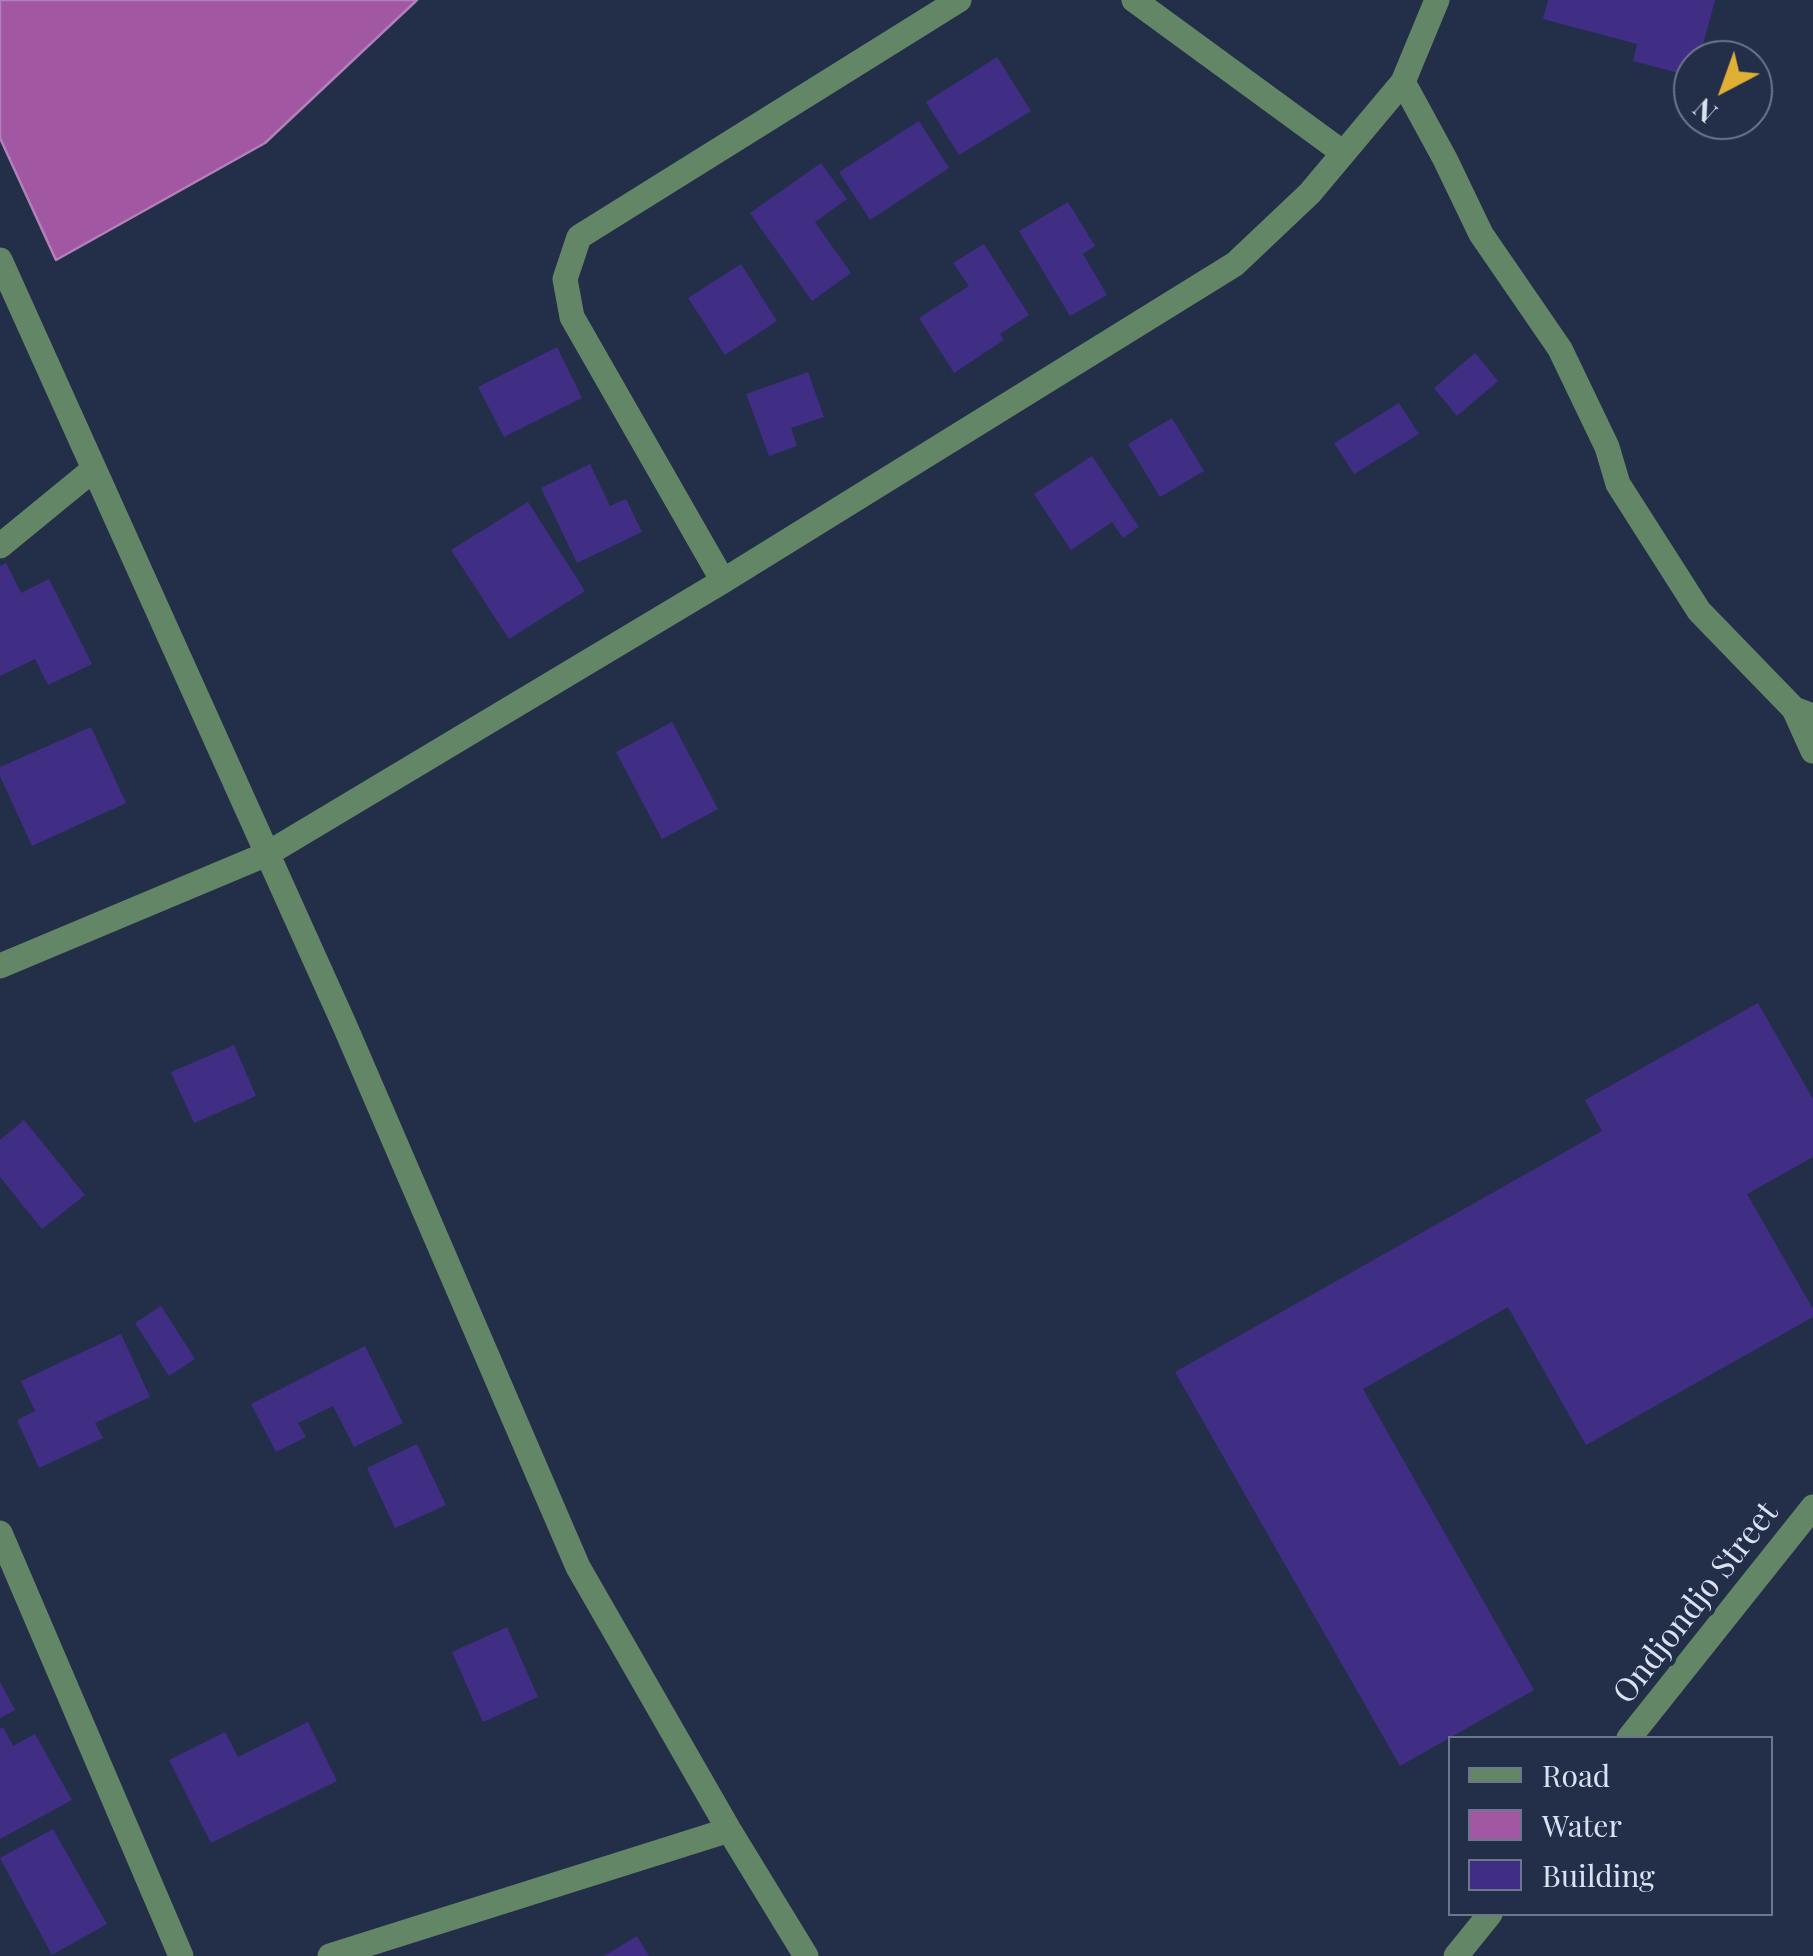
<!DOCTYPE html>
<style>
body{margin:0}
#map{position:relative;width:1813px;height:1956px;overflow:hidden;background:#232e48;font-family:"Playfair Display",serif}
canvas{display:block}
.legend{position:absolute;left:1448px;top:1736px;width:325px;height:180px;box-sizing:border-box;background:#232e48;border:2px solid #6c768c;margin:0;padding:12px 18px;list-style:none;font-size:30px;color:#dae1f3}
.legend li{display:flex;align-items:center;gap:20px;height:50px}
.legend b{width:50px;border:2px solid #6c768c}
.north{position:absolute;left:1673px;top:40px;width:100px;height:100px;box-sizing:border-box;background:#232e48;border:2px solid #6c768c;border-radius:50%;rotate:221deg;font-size:28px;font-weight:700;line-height:40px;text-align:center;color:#dae1f3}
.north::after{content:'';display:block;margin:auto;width:35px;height:45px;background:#dfb034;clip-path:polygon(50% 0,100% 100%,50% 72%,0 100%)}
</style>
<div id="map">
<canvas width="1813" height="1956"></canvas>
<ul class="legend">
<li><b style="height:12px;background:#638666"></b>Road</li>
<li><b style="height:28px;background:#a157a2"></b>Water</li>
<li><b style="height:28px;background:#402e85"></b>Building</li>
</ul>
<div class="north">N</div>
</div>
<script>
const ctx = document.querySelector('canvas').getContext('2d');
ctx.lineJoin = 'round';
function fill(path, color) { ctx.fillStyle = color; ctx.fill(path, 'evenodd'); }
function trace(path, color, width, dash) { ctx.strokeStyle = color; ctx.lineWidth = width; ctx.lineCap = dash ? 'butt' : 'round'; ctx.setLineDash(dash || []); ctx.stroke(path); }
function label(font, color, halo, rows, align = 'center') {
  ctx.font = font + ' "Playfair Display",serif'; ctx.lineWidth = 9; ctx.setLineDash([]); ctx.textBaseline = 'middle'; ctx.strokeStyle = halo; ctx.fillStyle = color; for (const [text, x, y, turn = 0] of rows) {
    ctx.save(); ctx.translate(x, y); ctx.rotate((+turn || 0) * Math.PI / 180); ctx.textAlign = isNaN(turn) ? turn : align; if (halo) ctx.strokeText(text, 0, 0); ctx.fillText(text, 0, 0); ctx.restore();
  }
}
const water = new Path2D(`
 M0,0H417L265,143L56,260L0,138Z`);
fill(water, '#a157a2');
trace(water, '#b280ba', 2.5);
fill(new Path2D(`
 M1548,0H1715L1699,60H1693V77L1633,61L1637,44L1543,19Z
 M997,57L1031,111L959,155L926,102Z
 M919,121L949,168L870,220L839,172Z
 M821,163L847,199L815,222L851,273L812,301L750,213Z
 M1068,202L1095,246L1083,254L1107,295L1070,316L1019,231Z
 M984,244L1029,315L1000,334L1004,340L954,373L919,318L969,286L953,263Z
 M741,264L777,321L725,355L688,298Z
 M557,347L582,398L504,437L478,387Z
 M1475,353L1498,381L1457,416L1434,388Z
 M808,372L824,417L791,428L797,446L769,456L746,394Z
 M1399,403L1419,434L1354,474L1334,443Z
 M1172,418L1204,471L1160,497L1128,444Z
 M1092,456L1139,527L1123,538L1112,522L1071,550L1034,494Z
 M590,464L610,506L626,499L642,532L577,563L541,488Z
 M528,502L585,591L509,639L451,550Z
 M6,563L21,593L49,579L92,664L48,685L35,659L0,676V566Z
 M672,722L718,809L662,839L616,752Z
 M91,727L126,803L32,846L0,776V767Z
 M1758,1003L1813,1099V1157L1747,1194L1813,1309V1317L1586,1445L1508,1307L1363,1389L1534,1690L1400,1766L1175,1372L1602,1131L1585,1100Z
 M234,1045L256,1096L194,1123L171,1072Z
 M24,1120L85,1195L42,1229L0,1177V1140Z
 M161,1306L195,1359L169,1376L135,1323Z
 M121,1334L150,1397L95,1423L103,1438L39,1468L17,1420L35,1411L21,1381Z
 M365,1346L403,1423L354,1447L333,1406L298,1423L306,1437L276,1452L251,1404Z
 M417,1444L446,1505L395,1528L367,1468Z
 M507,1627L538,1697L483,1722L452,1652Z
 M0,1682L15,1710L0,1718Z
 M308,1722L337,1781L211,1843L169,1760L225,1732L238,1757Z
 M3,1727L13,1746L35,1734L72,1800L0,1839V1729Z
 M53,1829L107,1924L52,1955L0,1858Z
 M637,1936L649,1956H604Z`), '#402e85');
trace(new Path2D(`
 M1134,0L1342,152
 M1403,82L1445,159L1481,234L1560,349L1607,447L1618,484L1699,611L1794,709L1813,716
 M0,260L344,1024L578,1567L729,1830L806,1956
 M0,546L94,469
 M723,581L572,317L565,279L579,237L959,0
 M1794,709L1813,751
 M0,966L267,854L723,581L1235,264L1310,193L1403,82L1437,0
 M0,1533L181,1956
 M1629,1738L1813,1507
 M330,1956L729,1830
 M1456,1956L1490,1914`), '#638666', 25);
label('32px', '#dae1f3', '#232e48', [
 ["Ondjondjo Street",1696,1603,-52]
]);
</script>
